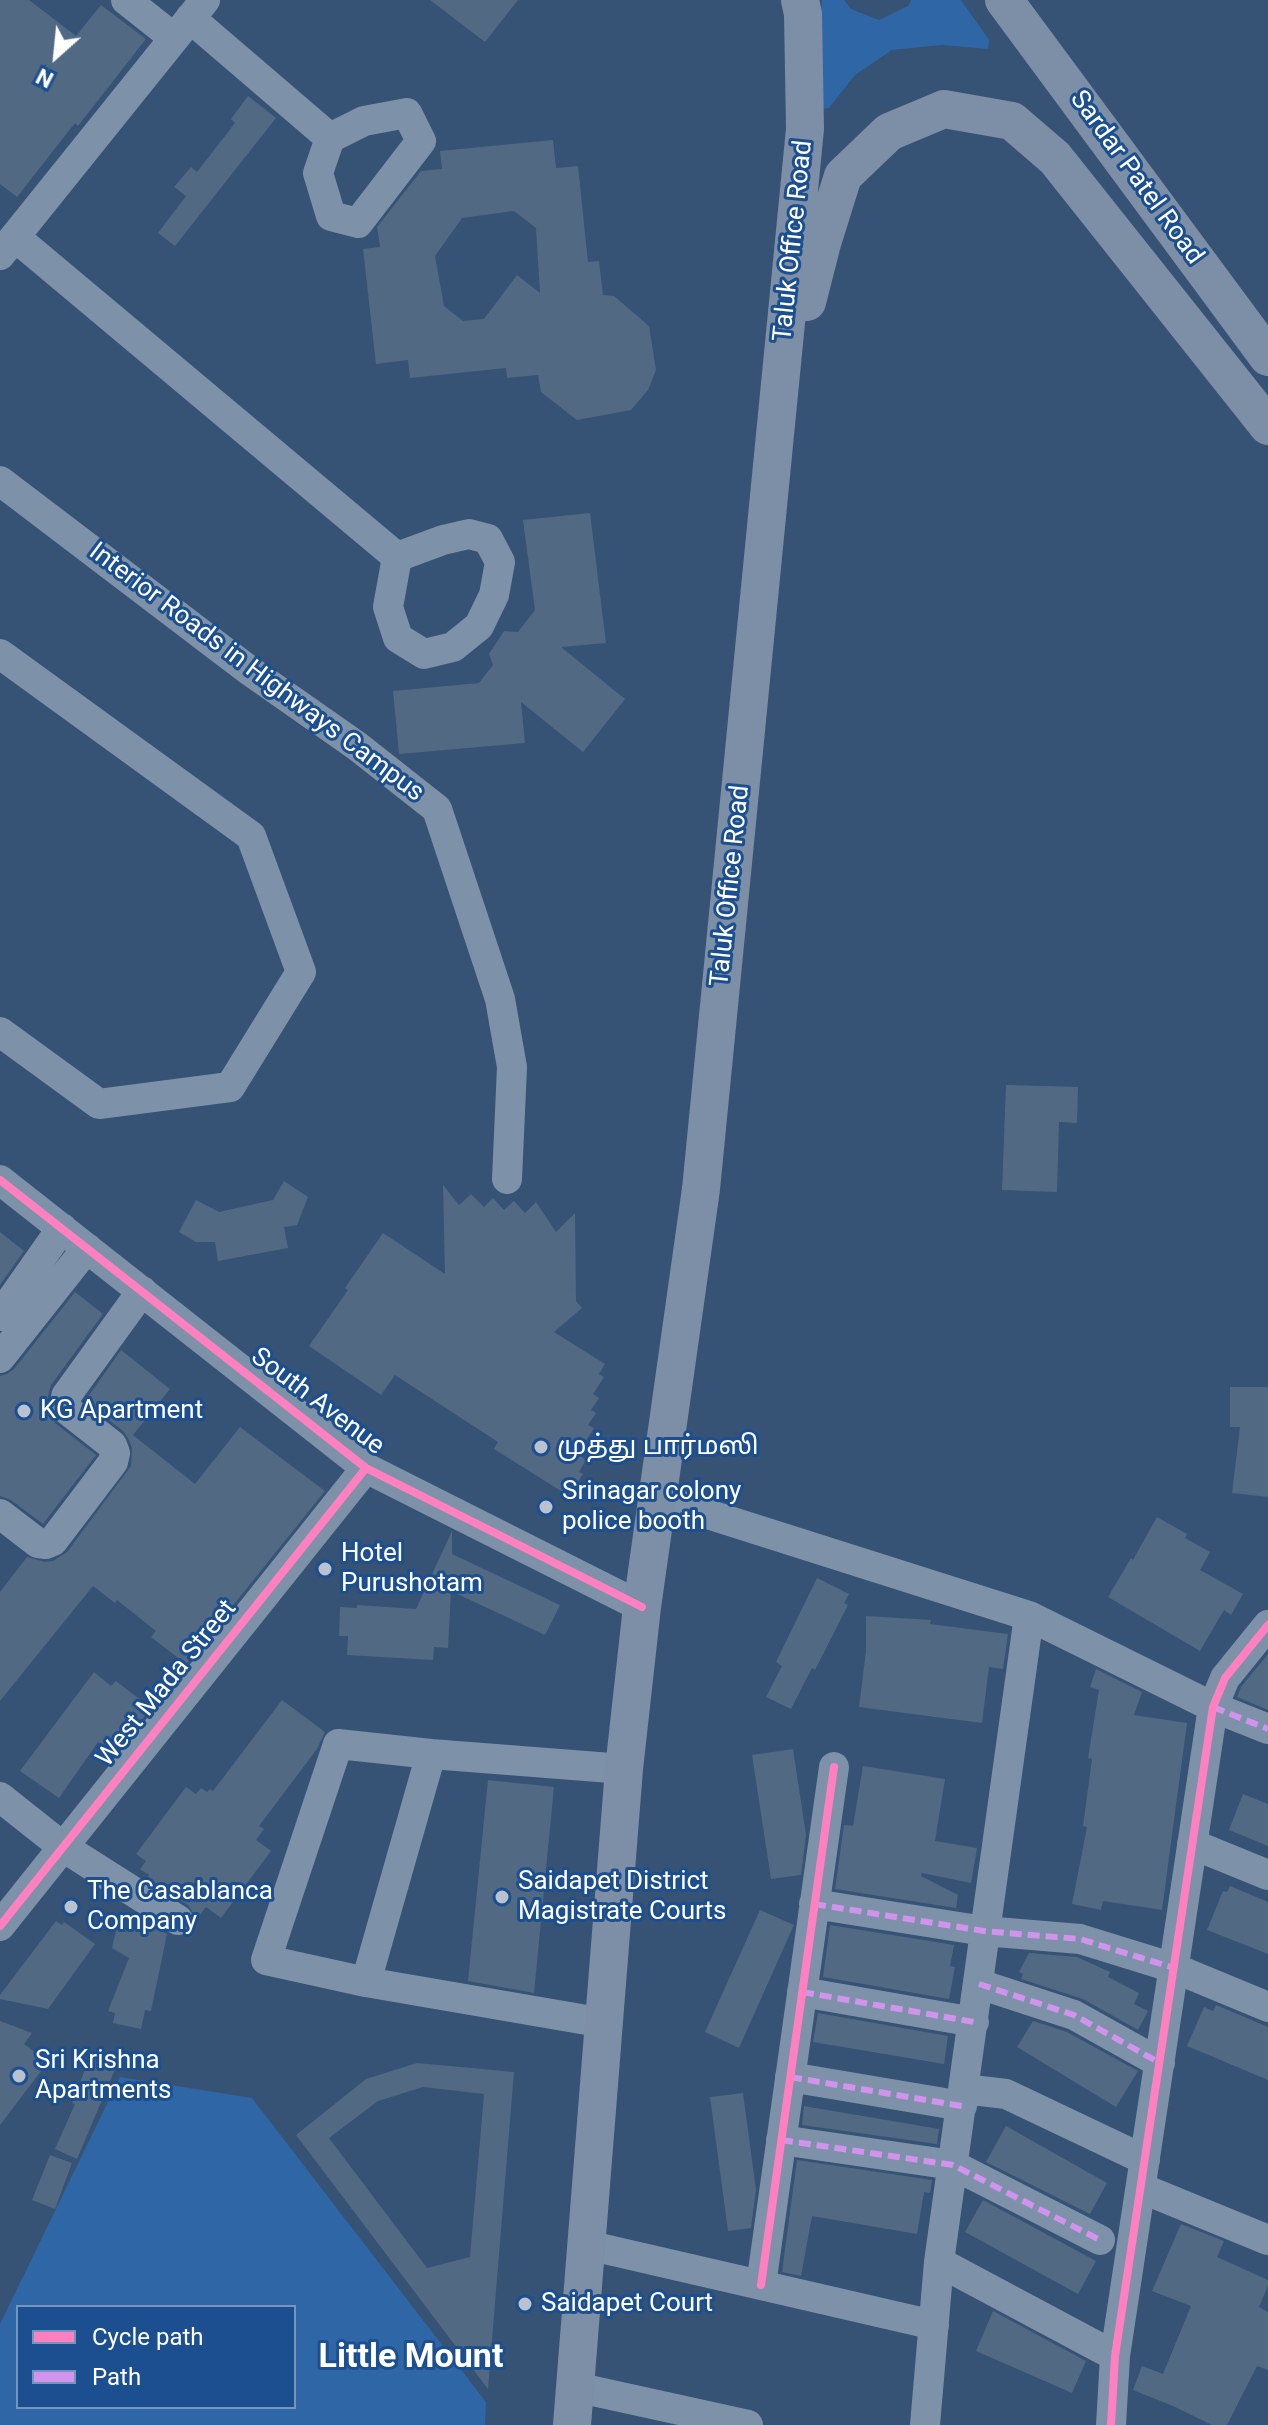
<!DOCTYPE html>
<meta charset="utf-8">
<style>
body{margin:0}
#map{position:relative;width:1268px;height:2425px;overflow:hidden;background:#365274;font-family:Roboto,sans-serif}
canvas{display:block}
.legend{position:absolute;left:16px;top:2305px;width:280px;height:104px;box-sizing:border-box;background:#1b4f8f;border:2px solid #7695bc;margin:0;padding:10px 14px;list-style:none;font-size:24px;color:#fff}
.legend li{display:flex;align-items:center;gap:16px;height:40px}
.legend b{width:40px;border:2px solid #7695bc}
.north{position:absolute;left:16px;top:16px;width:80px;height:80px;-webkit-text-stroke:6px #1b4f8f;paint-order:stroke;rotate:207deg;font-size:22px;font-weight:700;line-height:32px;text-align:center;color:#fff}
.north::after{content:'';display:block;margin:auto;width:28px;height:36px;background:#fff;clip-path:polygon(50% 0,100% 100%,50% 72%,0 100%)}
</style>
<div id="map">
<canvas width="1268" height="2425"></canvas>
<ul class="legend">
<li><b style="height:10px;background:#ff80c0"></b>Cycle path</li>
<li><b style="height:10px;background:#d193ec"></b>Path</li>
</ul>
<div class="north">N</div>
</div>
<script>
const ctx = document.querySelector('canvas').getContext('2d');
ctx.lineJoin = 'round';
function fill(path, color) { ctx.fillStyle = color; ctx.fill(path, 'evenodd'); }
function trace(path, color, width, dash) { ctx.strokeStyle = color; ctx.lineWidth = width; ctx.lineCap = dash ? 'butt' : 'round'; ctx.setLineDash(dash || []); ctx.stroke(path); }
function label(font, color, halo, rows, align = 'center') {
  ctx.font = font + ' Roboto,"Noto Sans Tamil",sans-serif'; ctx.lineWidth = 6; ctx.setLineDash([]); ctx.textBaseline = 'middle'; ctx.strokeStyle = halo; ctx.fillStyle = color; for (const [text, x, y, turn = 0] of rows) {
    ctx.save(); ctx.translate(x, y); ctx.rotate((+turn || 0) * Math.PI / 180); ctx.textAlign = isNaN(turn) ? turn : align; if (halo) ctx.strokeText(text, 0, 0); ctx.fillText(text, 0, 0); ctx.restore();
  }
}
fill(new Path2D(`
 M822,0H844L851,9L879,20L908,6L911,0H961L989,40L988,49L942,45L892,50L855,75L829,108L821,109L813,97Z
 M120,2077L252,2098L486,2402L485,2425H0V2324ZM294,2307V2407H18V2307Z`), '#2f66a5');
fill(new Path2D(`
 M0,0H29L76,36L101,5L146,39L78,126L75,123L17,197L0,184Z
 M430,0H518L485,42Z
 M248,96L276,118L175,246L158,233L186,196L174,187L191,167L197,172L235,123L231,119Z
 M553,140L556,168L578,166L588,262L599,261L603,295L614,296L649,326L656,370L648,390L631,410L577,420L541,392L538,375L507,378L506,368L410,378L408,360L376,364L363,249L380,247L377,227L421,171L442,169L440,151ZM514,211L536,228L540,293L517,275L484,319L463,321L444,306L435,256L462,218Z
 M590,513L606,643L561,647L625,699L583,752L521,702L525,743L399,754L393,691L479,683L493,665L489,654L504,631L518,632L535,610L523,520Z
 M1006,1085L1078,1087L1077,1123L1059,1122L1057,1192L1002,1190Z
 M284,1181L308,1197L297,1225L284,1227L288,1248L218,1261L215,1242H196L179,1232L196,1200L219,1212L273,1200Z
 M443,1185L459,1205L471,1194L484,1207L493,1198L504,1210L514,1201L525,1213L536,1202L556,1232L575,1213L576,1301L582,1308L554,1332L605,1364L599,1374L604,1377L593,1394L599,1398L591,1410L596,1413L588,1425L594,1428L584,1444L589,1446L582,1457L586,1460L579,1472L583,1474L569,1496L494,1449L498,1442L395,1375L381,1395L309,1346L348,1290L345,1288L383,1233L445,1274Z
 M0,1232L24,1251L0,1285Z
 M75,1292L103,1314L51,1385L48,1396V1410L55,1423L96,1455L43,1524L11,1500L0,1496V1376L7,1374L14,1369Z
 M121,1350L170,1389L133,1435L195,1484L240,1427L325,1491L186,1664L151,1637L156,1631L117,1600L115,1603L93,1586L0,1701V1592L27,1557L45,1562L53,1561L67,1552L131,1466L132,1448L128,1438L123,1431L85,1401Z
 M1230,1387H1268V1497L1232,1493L1240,1427H1230Z
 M1157,1517L1187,1534L1185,1538L1210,1552L1200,1570L1243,1594L1231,1615L1224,1610L1200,1651L1108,1597L1131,1558L1133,1560Z
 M452,1531V1554L560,1605L545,1635L451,1591L448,1648L434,1647L433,1660L347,1655L348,1636H339L340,1607L357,1608V1605L416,1609Z
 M817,1578L849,1594L844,1603L848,1605L815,1670L812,1668L791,1709L766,1697L782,1666L776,1662Z
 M866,1616L931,1620L930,1624L1008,1634L1003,1669L989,1667L982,1723L859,1707L866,1651Z
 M1268,1654V1710L1237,1697L1241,1687Z
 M1096,1669L1142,1692L1134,1715L1187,1723L1162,1910L1103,1901L1101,1910L1072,1904L1087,1827L1083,1826L1092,1759L1088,1758L1099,1690L1090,1687Z
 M94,1672L111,1686L116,1681L151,1708L126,1740L118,1732L107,1747L98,1742L59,1798L20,1771Z
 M282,1700L325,1732L317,1749L259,1826L264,1829L256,1840L271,1851L221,1918L206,1907L197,1919L188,1905L147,1879L149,1875L140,1869L146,1861L136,1854L186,1787L196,1794L201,1788L207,1792L210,1789L213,1791Z
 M793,1749L806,1835L801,1875L771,1879L752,1755Z
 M863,1766L945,1779L935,1841L977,1848L971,1883L922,1873L921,1876L958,1895L956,1908L835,1889L844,1825L853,1826Z
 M488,1780L554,1787L534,1993L468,1981Z
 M1243,1794L1268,1804V1846L1229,1830Z
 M1230,1886L1268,1902V1954L1207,1930L1223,1891L1227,1892Z
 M760,1910L794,1925L793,1927L739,2048L705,2032Z
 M140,1920L167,1934L151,2011L145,2010L141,2029L113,2023L115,2013L108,2011L129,1958L112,1948L117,1927L127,1929L128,1925L139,1927Z
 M56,1921L62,1925L64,1922L95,1944L48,2009L0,1999V1995Z
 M830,1925L954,1945L950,1966L955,1967L949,1999L823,1977Z
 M1029,1953L1077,1957L1110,1972L1108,1977L1139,1993L1134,2004L1148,2011L1138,2030L1083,1999L1021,1979L1023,1974L1019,1972Z
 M1216,2005L1268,2027V2080L1187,2046L1204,2007L1213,2011Z
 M818,2013L948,2036L944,2064L813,2042Z
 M0,2021L32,2033L24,2044L48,2062L0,2125Z
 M1033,2021L1067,2032L1138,2071L1116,2107L1017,2047Z
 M90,2057L116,2067L77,2159L55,2149L75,2104L72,2103Z
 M417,2063L514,2072L488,2389L296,2135L366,2079ZM423,2087L484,2094L470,2257L427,2268L329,2138L378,2101Z
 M743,2093L756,2190L751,2228L728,2231L710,2097Z
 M804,2106L939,2129L937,2144L802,2125Z
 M1006,2126L1107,2183L1090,2214L986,2162Z
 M50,2155L72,2163L55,2209L32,2200Z
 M797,2160L932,2180L930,2193L924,2192L917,2234L812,2216L801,2276L782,2272Z
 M983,2200L1096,2261L1078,2294L965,2232Z
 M1181,2224L1224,2241L1217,2257L1268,2280V2286L1259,2307L1268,2312V2370L1257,2366L1227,2425H1212L1173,2406L1133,2390L1142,2366L1163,2374L1191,2306L1152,2291Z
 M993,2311L1086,2361L1072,2393L976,2351Z`), '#526984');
trace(new Path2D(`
 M126,0L174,38
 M190,18L330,138
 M407,113L421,141L358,223L331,216L318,173L330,138L364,121Z
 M15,237L397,557
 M0,255L205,0
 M0,481L250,671L357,746L437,809L500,999L512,1067L507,1179
 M469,534L488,539L500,562L494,595L479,626L453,647L424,654L398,638L388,607L397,557L443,540Z
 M0,654L251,836L301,972L230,1087L99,1104L0,1032
 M0,1180L366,1468L642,1607
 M0,1316L62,1228
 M0,1358L87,1248
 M657,1498L1029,1616L1213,1707L1268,1729
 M0,1514L38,1543L46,1544L53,1541L113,1462L115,1453L112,1445L66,1409V1396L142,1291
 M431,1754L338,1744L266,1960L366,1982L604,2023
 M0,1797L63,1847L178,1920
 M1192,1844L1268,1875
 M814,1904L984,1931L1080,1939L1174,1968L1268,2007
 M0,1926L366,1468
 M366,1982L431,1754L624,1769
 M979,1984L1074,2015L1160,2063
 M802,1992L974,2022
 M790,2077L962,2106
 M964,2089L1006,2094L1145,2160
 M781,2140L953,2165L1100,2240
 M1141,2188L1268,2240
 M587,2245L934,2325
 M939,2262L1115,2356
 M761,2285L834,1767
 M575,2387L748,2425
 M925,2425L939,2262L1029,1616
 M1111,2425L1115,2356L1213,1707L1225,1678L1268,1625`), '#7d92a8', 30);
trace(new Path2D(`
 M1004,0L1268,357
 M807,302L822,243L843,176L889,132L944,109L1012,121L1055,158L1268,426
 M572,2425L624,1769L642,1607L701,1189L805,129L803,14L800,0`), '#7d8ea7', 38);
trace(new Path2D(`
 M1213,1707L1268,1729
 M814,1904L984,1931L1080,1939L1174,1968
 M979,1984L1074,2015L1160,2063
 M802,1992L974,2022
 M790,2077L962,2106
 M781,2140L953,2165L1100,2240`), '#d193ec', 6, [12, 6]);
trace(new Path2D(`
 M0,1180L366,1468L642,1607
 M0,1926L366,1468
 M761,2285L834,1767
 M1111,2425L1115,2356L1213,1707L1225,1678L1268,1625`), '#ff80c0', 8);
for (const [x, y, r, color] of [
 [24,1411,8,"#b9c2ce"],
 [541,1447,8,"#b9c2ce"],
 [546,1507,8,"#b9c2ce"],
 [325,1569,8,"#b9c2ce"],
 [502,1897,8,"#b9c2ce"],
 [71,1907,8,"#b9c2ce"],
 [19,2076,8,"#b9c2ce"],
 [525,2304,8,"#b9c2ce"]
]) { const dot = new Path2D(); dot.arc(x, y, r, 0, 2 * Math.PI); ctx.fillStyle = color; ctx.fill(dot); trace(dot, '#1b4f8f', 3); }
label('26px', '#fff', '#1b4f8f', [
 ["Sardar Patel Road",1136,178,54],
 ["Taluk Office Road",794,241,-84],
 ["Interior Roads in Highways Campus",256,673,37],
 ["Taluk Office Road",731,886,-84],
 ["South Avenue",317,1402,37],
 ["West Mada Street",167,1684,-51]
]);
label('26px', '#fff', '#1b4f8f', [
 ["KG Apartment",40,1411],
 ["முத்து பார்மஸி",557,1447],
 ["Srinagar colony",562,1492],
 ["police booth",562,1522],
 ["Hotel",341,1554],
 ["Purushotam",341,1584],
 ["Saidapet District",518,1882],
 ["Magistrate Courts",518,1912],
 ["The Casablanca",87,1892],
 ["Company",87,1922],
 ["Sri Krishna",35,2061],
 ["Apartments",35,2091],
 ["Saidapet Court",541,2304]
], 'left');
label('bold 34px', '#fff', '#1b4f8f', [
 ["Little Mount",411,2358]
]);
</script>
